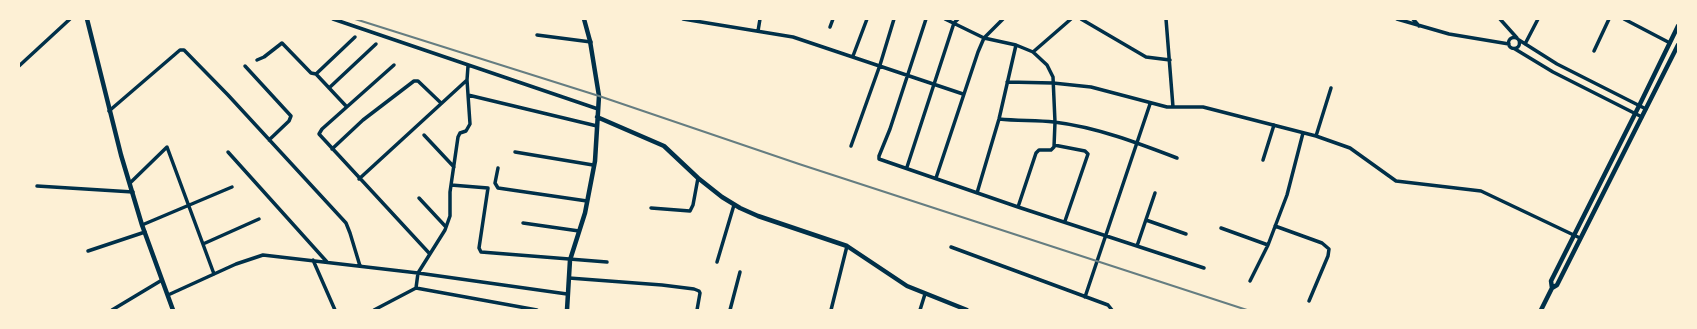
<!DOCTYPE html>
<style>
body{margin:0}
#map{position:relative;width:1697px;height:329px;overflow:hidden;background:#fdf0d5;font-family:"Archivo Narrow",sans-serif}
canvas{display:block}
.frame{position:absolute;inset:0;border:20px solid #fdf0d5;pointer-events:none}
</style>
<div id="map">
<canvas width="1697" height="329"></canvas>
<div class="frame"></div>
</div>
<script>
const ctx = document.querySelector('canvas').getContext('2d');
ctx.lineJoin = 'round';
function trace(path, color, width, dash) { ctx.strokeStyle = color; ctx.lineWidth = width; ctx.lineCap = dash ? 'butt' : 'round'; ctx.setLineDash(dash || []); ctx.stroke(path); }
trace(new Path2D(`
 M333,19L598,109
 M683,19L793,37L963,94
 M926,19L890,129L879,156V159L1018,207L1204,268
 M945,19L984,38L1016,45L1033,52L1047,65L1053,77L1055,122L1054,147L1051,150H1039L1036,153L1018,207
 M1081,19L1146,57L1170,60
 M1166,19L1173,107
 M1397,19L1449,34L1509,44
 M1413,19L1419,26
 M1500,19L1517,38
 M1624,19L1670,43
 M830,27L833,19
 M758,31L760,19
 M537,35L591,42
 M1508.5 43a5.5 5.5 0 1 1 11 0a5.5 5.5 0 1 1-11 0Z
 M1519,40L1557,64L1646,109
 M1525,44L1538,19
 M1515,49L1553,72L1642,117
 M1594,51L1609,19
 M1033,52L1071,19
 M853,56L867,19
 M257,60L264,57L282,43L311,73L316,74
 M394,65L322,129L319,134L429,253
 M19,66L70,19
 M245,66L291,116L289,121L269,140
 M467,80L468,66
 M1007,82L1053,83L1091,87L1167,107H1203L1316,136L1350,148L1396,181L1481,191L1580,238
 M329,88L376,44
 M468,95L597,126
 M346,106L316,74L355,37
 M109,111L180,50H184L228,95L346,223L350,233L360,266
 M999,119C1018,121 1036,120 1054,122C1096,127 1138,143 1177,158
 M424,135L454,167
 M1316,136L1331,88
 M1054,145L1085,151L1088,154L1065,221
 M851,146L880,65L894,19
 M332,149L363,120L414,81H418L441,103
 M228,152L327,262
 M515,152L593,165
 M1263,160L1274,125
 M907,167L954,23L958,19
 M498,168L495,183L498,188L587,201
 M936,178L978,52L984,38L1003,19
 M359,179L467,80L470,124L466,131L460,133L458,137L450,192V216L445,230L418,273L416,288
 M130,183L167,147L214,274
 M451,185L488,188L479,248L481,252L607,262
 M37,186L133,192
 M977,193L999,119L1016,45
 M419,198L446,227
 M651,208L690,211L693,205L698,178
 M1146,220L1186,234
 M523,223L579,231
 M142,225L232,187
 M1275,226L1322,243L1329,249L1328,256L1309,301
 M1221,228L1268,245
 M203,244L259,219
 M1137,246L1155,193
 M951,247L1108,305L1112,310
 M88,251L145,232
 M313,260L335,310
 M717,262L734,205
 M569,278L662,285L694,289L699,291L700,293L697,310
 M1250,281L1268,245L1287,195L1303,133
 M168,295L236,264L263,255L418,273L567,294
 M1085,297L1150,104
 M112,310L162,280
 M374,310L416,288L537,310
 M730,310L740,272
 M831,310L847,246
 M920,310L925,294`), '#003049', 3.5);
trace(new Path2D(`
 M87,19L121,155L142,225L173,310
 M597,117L664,146L698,178L722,197L740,208L758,216L847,246L907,286L967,310
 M1552,288L1551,281L1639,106L1678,26
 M567,310L570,260L585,213L595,161L599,96L590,41L584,19
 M1541,310L1552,288L1557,285L1678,45`), '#003049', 4.5);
trace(new Path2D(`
 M355,19L599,96L799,164L1247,310`), '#657d81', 2);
</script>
